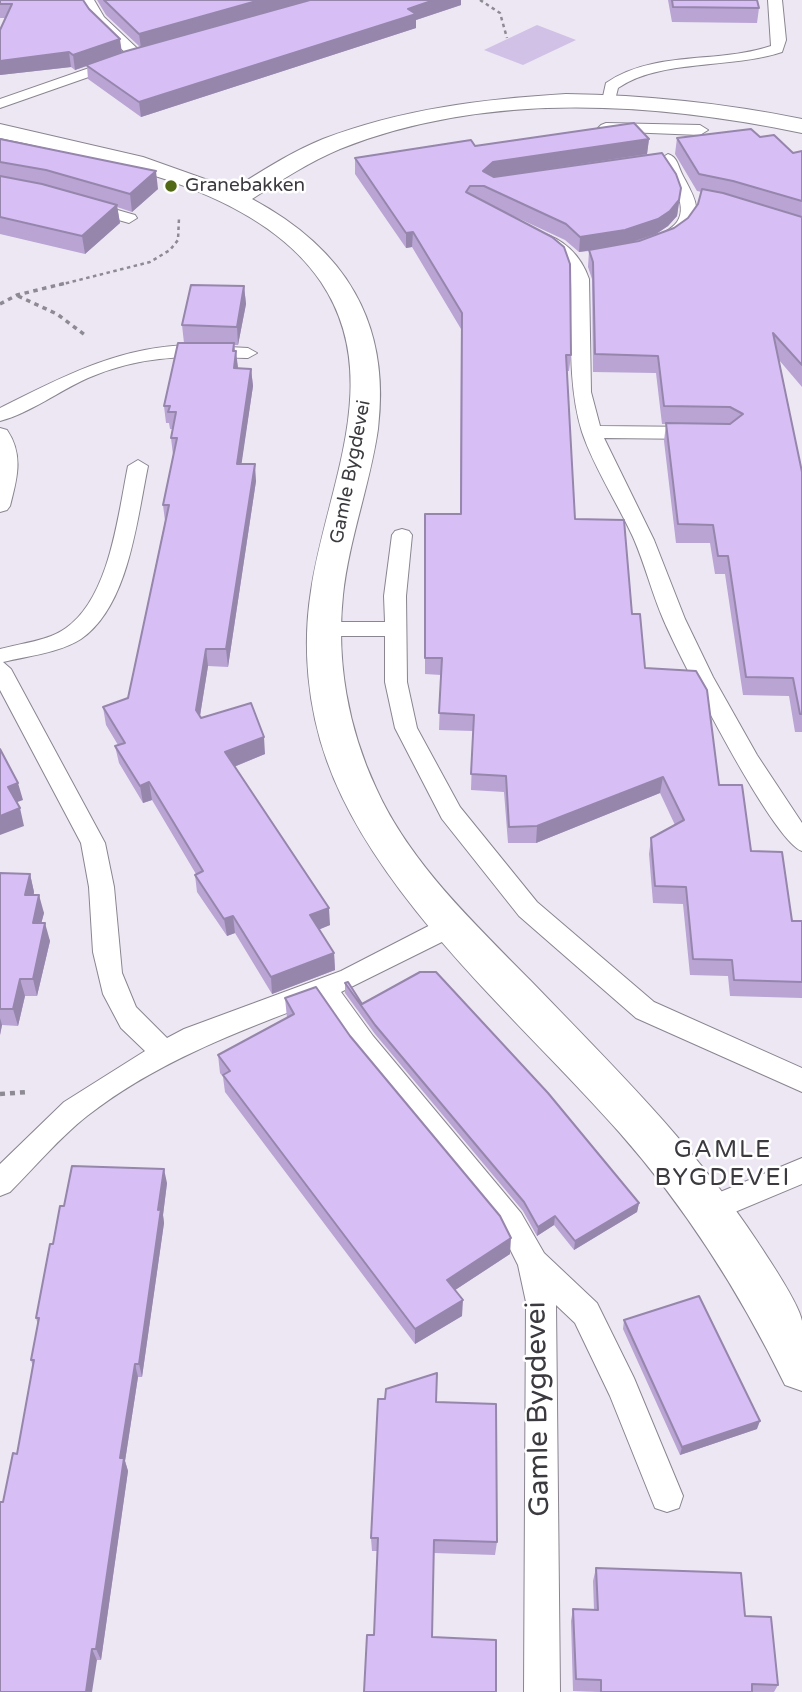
<!DOCTYPE html>
<style>
body{margin:0}
canvas{display:block;background:#ece7f3}
</style>
<canvas width="802" height="1692"></canvas>
<script>
const ctx = document.querySelector('canvas').getContext('2d');
ctx.lineJoin = 'round';
function fill(path, color) { ctx.fillStyle = color; ctx.fill(path, 'evenodd'); }
function trace(path, color, width, dash) { ctx.strokeStyle = color; ctx.lineWidth = width; ctx.lineCap = dash ? 'butt' : 'round'; ctx.setLineDash(dash || []); ctx.stroke(path); }
function label(font, color, halo, rows, align = 'center') {
  ctx.font = font + ' "Varela Round",sans-serif'; ctx.lineWidth = 5; ctx.setLineDash([]); ctx.textBaseline = 'middle'; ctx.strokeStyle = halo; ctx.fillStyle = color; for (const [text, x, y, turn = 0] of rows) {
    ctx.save(); ctx.translate(x, y); ctx.rotate((+turn || 0) * Math.PI / 180); ctx.textAlign = isNaN(turn) ? turn : align; if (halo) ctx.strokeText(text, 0, 0); ctx.fillText(text, 0, 0); ctx.restore();
  }
}
fill(new Path2D(`
 M537,25L576,40L523,65L484,50Z`), '#d1c1e6');
const lane = new Path2D(`
 M80,0H94L104,17L142,53V59H132L93,22Z
 M768,0H782L786,40L782,52C731,69 660,59 618,88L614,104H604L602,101L606,83C654,50 717,64 771,46Z
 M118,58L125,62L123,65L0,108V99Z
 M606,123L700,125L708,130L700,135L601,131L598,128L601,125Z
 M668,154C678,157 678,167 683,176C693,195 705,212 687,231C681,237 672,243 663,245L655,240C661,233 671,230 677,222C690,204 667,177 660,159Z
 M86,201L135,215L137,218L129,223L80,209L78,206Z
 M538,232C563,238 581,255 589,279L591,392L600,426L698,427L708,433L698,439L604,438L654,540L685,619L713,677L757,755L802,823V851C773,842 680,658 664,621C652,594 645,564 633,537C617,502 594,468 582,432C567,383 572,330 571,279C565,258 552,250 532,241L530,237Z
 M191,345L248,348L257,353L248,358C189,356 144,354 88,378C59,391 30,413 0,421V408C62,377 120,346 191,345Z
 M0,428L7,430C24,455 17,479 10,506L7,510L0,512Z
 M138,460L148,466C137,519 129,606 81,639C59,653 28,656 3,662L11,669L105,843L114,887L122,973L136,1007L167,1038L184,1029L341,971L444,918L453,915L462,918L466,925L462,932L341,992L373,1036L521,1213L544,1253L597,1303L634,1378L683,1496L679,1508L667,1512L655,1508L610,1396L575,1323L556,1305L560,1692H524L526,1302L518,1265L501,1231L353,1052L318,1001C237,1032 156,1062 87,1116C59,1138 35,1167 10,1192L0,1196V1164L64,1102L145,1051L121,1028L103,994L93,952L89,887L81,843L0,690V649C22,643 48,641 66,628C110,597 118,515 128,466Z
 M402,529L409,531L412,535L406,596L407,682L417,728L460,807L537,902L654,1002L802,1068V1092L636,1018L519,916L442,819L395,728L385,682V636H325L317,634L314,629L317,624L325,622H385L384,596L392,535L395,531Z
 M802,1158V1184L711,1222L701,1218L696,1209L701,1200Z`);
const street = new Path2D(`
 M566,94C646,95 723,103 802,119V133C651,102 487,91 340,149C309,162 280,181 252,199C345,249 391,322 378,429C370,485 349,539 343,595C336,661 348,728 376,788C409,862 474,923 530,980C610,1063 693,1144 757,1241C768,1258 799,1303 802,1321C802,1343 802,1369 802,1391L785,1385C740,1293 687,1209 619,1132C523,1023 376,899 327,761C308,708 302,647 311,591C326,489 386,379 321,282C257,187 105,161 0,138V124L143,157L233,189C262,171 291,152 323,139C401,109 483,99 566,94Z`);
trace(lane, '#8a8590', 2);
trace(street, '#8a8590', 2);
trace(new Path2D(`
 M480,0L500,13L507,38
 M59,285L150,262L170,250L178,240L179,218`), '#8e8a93', 2.5, [3.5, 3.5]);
trace(new Path2D(`
 M18,296L57,314L85,335
 M0,304L17,295L66,283`), '#8e8a93', 3.5, [4.5, 4.5]);
trace(new Path2D(`
 M0,1094L27,1092`), '#8e8a93', 4.5, [5, 5]);
fill(lane, '#fff');
fill(street, '#fff');
fill(new Path2D(`
 M0,0L89,9L122,52L140,47L106,15L97,0H461V5L416,20V28L141,117L88,79L87,66L75,70L71,67L0,75V30L6,18H0Z
 M668,0H757L759,8L757,23L672,22Z
 M760,137L793,153L802,151V387L779,360L802,472V732H795L789,696L743,695L725,574H715L710,543H676L664,441L666,424H662L656,373L593,372L592,279L588,267L589,251L579,252L565,240L492,206L571,355L569,371H567L575,519L632,614L645,668L719,785L751,851L792,921H802V998L730,996L728,976L690,975L683,904L653,903L649,854L651,838L675,825L660,793L536,843H508L504,792L471,790L473,731L439,730L441,675L425,674V514H460L461,329L412,247L406,248L355,174V158L475,146L649,139L647,154L679,203L677,216L668,226L656,234L632,243L639,241L674,228L688,218L698,204L702,192L697,191L675,154L677,138Z
 M0,139L158,189L132,212L117,207L120,223L85,254L0,234Z
 M244,286L246,304L238,345H234L238,368L251,369L253,386L241,464L256,481L228,667L208,666L200,716L201,718L265,754L234,767L330,925L319,929L334,953L335,970L272,994L235,933L227,936L197,892L195,875L196,874L152,800L143,803L119,763L115,746L118,745L106,725L103,707L128,698L165,521L163,505L173,455L171,438L173,429H170L169,423H166L164,406L184,343L182,325Z
 M0,873L30,874L34,892V895L44,913L41,923L50,941L37,996H25L18,1026L2,1025L0,1035Z
 M345,983L362,1004L639,1203L637,1212L574,1250L554,1225L537,1236L523,1211L375,1034L345,993Z
 M285,998L350,1036L510,1254L455,1290L462,1316L415,1344L225,1092L223,1077L220,1073L218,1055L287,1018Z
 M167,1183L163,1215L164,1223L142,1377H138L125,1461L128,1471L101,1660H97L3,1502L17,1454L33,1367L31,1360L38,1325L36,1318L53,1244L64,1206Z
 M624,1320L757,1429L680,1455L623,1329Z
 M436,1402L497,1542L495,1555L434,1553L432,1637L374,1635L378,1551H372L371,1538Z
 M596,1568L745,1616L778,1685L774,1692H598L573,1691L571,1621L573,1609L594,1610L593,1581Z`), '#b9a4d4');
fill(new Path2D(`
 M260,0H310L141,48L139,34Z
 M434,0H461V5L416,20V28L141,117L139,102Z
 M120,39L122,53L75,70L73,55Z
 M69,52L71,67L0,75V61Z
 M649,139L647,154L493,177L483,171L493,162Z
 M156,171L158,189L132,212L130,194Z
 M681,188L677,216L668,226L656,234L623,245L579,252L580,237Z
 M117,205L120,223L85,254L82,236Z
 M413,232L412,247L406,248V233Z
 M244,286L246,304L238,345L237,327Z
 M234,343L235,358L236,351L238,368L235,385L233,351Z
 M251,369L253,386L239,481L237,464Z
 M255,464L256,481L228,667L226,649Z
 M206,649L208,666L198,728L196,710Z
 M264,737L265,754L226,770L225,752Z
 M663,777L660,793L536,843L537,826Z
 M149,782L152,800L143,803L140,786Z
 M18,783L23,800L12,804L8,787Z
 M20,808L24,826L0,835V816Z
 M30,874L34,892L30,912L25,895Z
 M39,895L44,913L37,940L33,923Z
 M329,908L330,925L311,933L310,915Z
 M233,916L235,933L227,936L224,919Z
 M45,923L50,941L37,996L33,979Z
 M334,953L335,970L272,994L271,977Z
 M20,979L25,996L18,1026L13,1009Z
 M0,1018L2,1025L0,1035Z
 M164,1169L167,1183L163,1215L164,1223L142,1377L139,1364Z
 M639,1203L637,1212L574,1250L575,1241Z
 M555,1216L554,1225L537,1236L538,1227Z
 M511,1238L510,1254L446,1296L447,1280Z
 M463,1300L462,1316L415,1344V1329Z
 M135,1364L138,1377L125,1461L128,1471L101,1660L96,1649L120,1458Z
 M760,1421L757,1429L680,1455L682,1447Z
 M92,1649L97,1660L92,1692H86Z`), '#9686ac');
const building = new Path2D(`
 M0,0H83L89,9L120,39L73,55L69,52L0,61V30L12,4H0Z
 M104,0H260L139,34Z
 M310,0H434L408,9L416,14L139,102L86,65L123,52Z
 M672,0H757L759,8L673,7Z
 M634,123L649,139L493,162L483,171L494,177L662,153L676,174L681,188L679,200L670,211L658,219L625,230L580,237L566,224L484,186H470L466,192L552,237L564,247L570,264L571,355H566L575,519L624,520L632,614H640L645,668L696,671L707,690L719,785H742L751,851L782,852L792,921H802V982L734,980L732,960L693,959L686,887L655,886L651,838L684,820L663,777L537,826L509,827L506,776L471,774L474,715L439,713L442,658H425V514H461L462,313L413,232L406,233L355,158L471,140L475,146Z
 M751,129L760,137L774,135L793,153L802,151V201L733,181L699,174L677,138Z
 M0,139L156,171L130,194L46,170L0,162Z
 M0,176L42,184L117,205L82,236L0,217Z
 M702,189L723,193L802,217V365L773,333L802,472V714H800L793,678L746,677L728,556H718L713,525L678,524L666,423L730,424L743,414L730,407L664,406L658,356L595,354L593,262L589,250L639,241L674,228L688,218L698,204Z
 M191,285L244,286L237,327L182,325Z
 M178,343H234L233,351H236L234,368L251,369L237,464H255L226,649H206L196,710L201,718L251,703L264,737L225,752L329,908L310,915L334,953L271,977L233,916L224,919L195,875L203,871L149,782L140,786L115,746L125,743L103,707L128,698L169,505H163L177,438H171L176,412H168L170,406H164Z
 M0,749L18,783L8,787L20,808L0,816Z
 M0,873L30,874L25,895H39L33,923H45L33,979H20L13,1009H0Z
 M420,972H436L548,1093L639,1203L575,1241L555,1216L538,1227L524,1202L375,1025L345,983L348,982L362,1004Z
 M316,987L350,1036L500,1216L511,1238L447,1280L463,1300L415,1329L223,1075L230,1071L218,1055L294,1014L285,998Z
 M72,1166L164,1169L158,1210L161,1209L139,1364H135L120,1458H124L96,1649H92L86,1692H0V1502H3L13,1453L17,1454L34,1360H31L39,1318H36L50,1244H53L60,1206H64Z
 M699,1296L760,1421L682,1447L624,1320Z
 M437,1373L436,1402L496,1404L497,1542L434,1540L432,1637L496,1640V1692H364L367,1635H374L378,1538H371L378,1399H385L386,1389Z
 M596,1568L741,1573L745,1616L771,1617L778,1685L752,1684V1692H601V1680L576,1679L573,1609L598,1610Z`);
fill(building, '#d7bff6');
trace(building, '#9686ac', 2);
for (const [x, y, r, color] of [
 [171,186,7,"#516817"]
]) { const dot = new Path2D(); dot.arc(x, y, r, 0, 2 * Math.PI); ctx.fillStyle = color; ctx.fill(dot); trace(dot, '#fff', 2.5); }
label('19px', '#3c3a3f', '#fff', [
 ["Granebakken",185,186]
], 'left');
label('19px', '#3c3a3f', '#fff', [
 ["Gamle Bygdevei",351,472,-79]
]);
ctx.letterSpacing = '2px';
label('24px', '#3c3a3f', '#fff', [
 ["GAMLE",723,1151],
 ["BYGDEVEI",723,1179]
]);
ctx.letterSpacing = '0px';
label('28px', '#3c3a3f', '#fff', [
 ["Gamle Bygdevei",539,1409,-91]
]);
</script>
